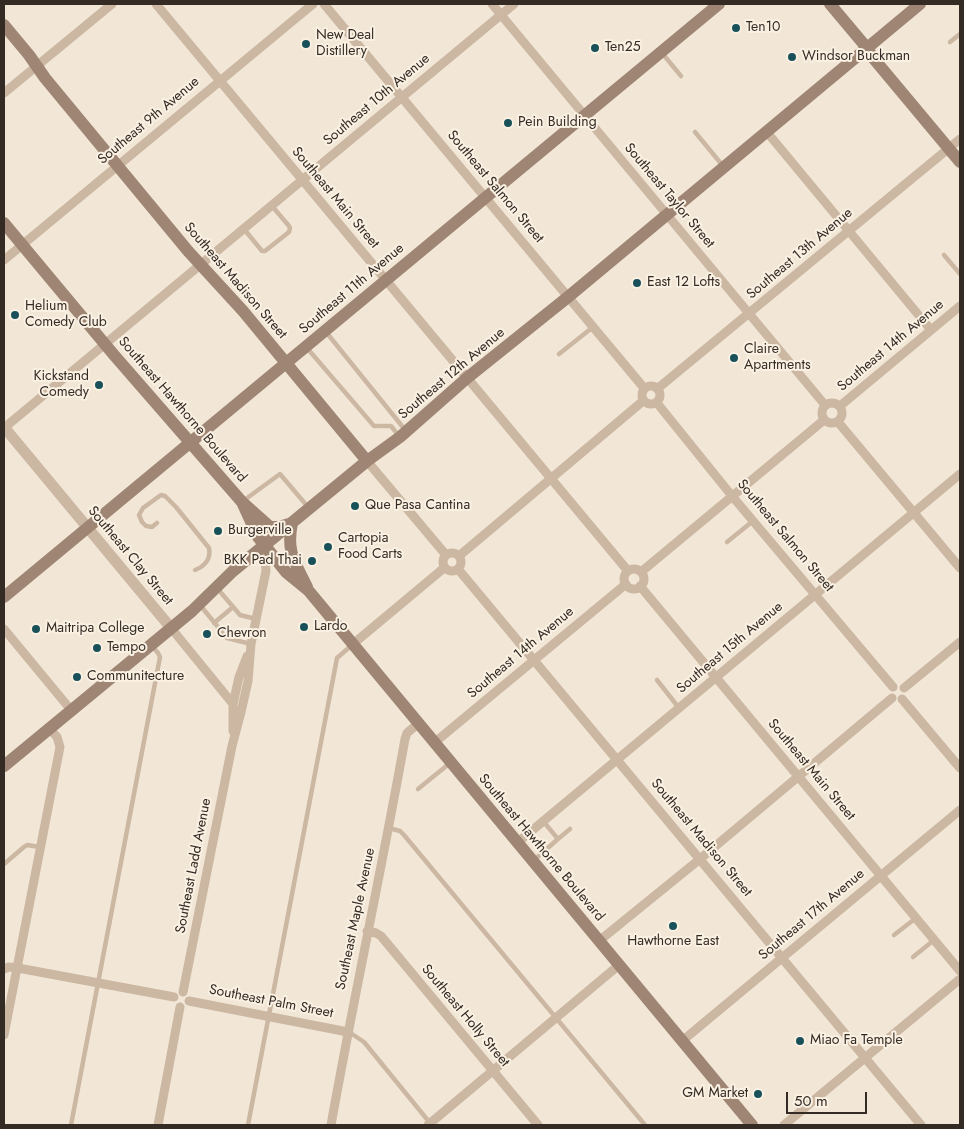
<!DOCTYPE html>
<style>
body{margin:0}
#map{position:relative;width:964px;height:1129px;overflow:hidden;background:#f2e7d7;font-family:Jost,sans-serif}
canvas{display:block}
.frame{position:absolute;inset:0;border:5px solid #352b25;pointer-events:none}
.scale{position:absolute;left:786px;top:1092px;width:81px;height:22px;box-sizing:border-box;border:2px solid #352b25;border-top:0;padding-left:6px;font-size:15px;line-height:18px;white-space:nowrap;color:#352b25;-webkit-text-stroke:4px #faf1e3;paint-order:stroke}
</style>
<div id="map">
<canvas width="964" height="1129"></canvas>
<div class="frame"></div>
<div class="scale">50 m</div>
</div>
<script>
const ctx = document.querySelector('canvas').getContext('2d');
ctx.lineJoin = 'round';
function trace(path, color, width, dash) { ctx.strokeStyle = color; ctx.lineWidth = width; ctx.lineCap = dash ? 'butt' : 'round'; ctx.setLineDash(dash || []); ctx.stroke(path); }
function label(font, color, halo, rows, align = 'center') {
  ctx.font = font + ' Jost,sans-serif'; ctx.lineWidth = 4; ctx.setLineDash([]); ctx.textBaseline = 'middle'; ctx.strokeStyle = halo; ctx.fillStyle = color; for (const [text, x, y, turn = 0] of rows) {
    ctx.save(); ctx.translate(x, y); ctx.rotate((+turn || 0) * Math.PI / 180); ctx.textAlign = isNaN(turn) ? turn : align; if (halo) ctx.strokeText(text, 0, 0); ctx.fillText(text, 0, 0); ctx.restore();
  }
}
trace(new Path2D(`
 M950,42L960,34
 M662,53L681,76
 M695,132L723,166
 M244,229L262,251H265L289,232L290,228L289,226L272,206
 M944,255L960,274
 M326,332L406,431
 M307,348L374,426H391L399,436
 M559,354L593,327
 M243,501L280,474L308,507
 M157,523L152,527L146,526L142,522L139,515L143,508L161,495L165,496L176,507L209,548C211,559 205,566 195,570
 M727,542L753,521
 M217,588L240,615L256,619
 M200,605L227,638L251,644
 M214,623L233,607
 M657,680L679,708
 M418,789L450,763
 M389,828L400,831L404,835L645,1125
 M558,839L570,829
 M533,861L558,839L543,821
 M4,864L24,847L27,845L40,847
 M894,935L916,918
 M913,957L934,940
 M349,1032L364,1042L430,1123
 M71,1125L160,657L158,653L152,646
 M248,1125L337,658L352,645`), '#cbb7a2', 4.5);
trace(new Path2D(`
 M156,4L628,571
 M324,4L644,388
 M492,4L825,405
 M4,93L112,4
 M766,131L931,330
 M4,260L313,4
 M642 395a9 9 0 1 1 18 0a9 9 0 1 1-18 0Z
 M657,389L960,139
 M822 413a10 10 0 1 1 20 0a10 10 0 1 1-20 0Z
 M657,403L732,496L893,687
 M840,406L960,306
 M838,422L960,568
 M4,428L514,4
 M367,461L446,555
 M443 562a9 9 0 1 1 18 0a9 9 0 1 1-18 0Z
 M459,556L643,401
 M458,569L921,1125
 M624 579a10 10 0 1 1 20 0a10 10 0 1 1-20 0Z
 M641,572L824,420
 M640,586L960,971
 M171,628L233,704
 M4,629L71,710
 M353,644L444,568
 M904,688L960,642
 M902,699L960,768
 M233,731V704L239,677L247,656
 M434,743L626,584
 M517,843L960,474
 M367,931L376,933L381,936L538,1125
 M599,941L700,859L892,698
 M4,969L9,967L18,968L174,997
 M183,992L232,746L241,712L248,681L251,644L266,571L264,545
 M189,1001L348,1032
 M4,1035L60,747L57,737L49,728
 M682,1041L960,810
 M158,1125L180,1007
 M331,1125C354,996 382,868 405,739L407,733L419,723
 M428,1125L619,965
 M784,1125L960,979`), '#cbb7a2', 9);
trace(new Path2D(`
 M4,427L171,628`), '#cbb7a2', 11);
trace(new Path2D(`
 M830,4L867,48L874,59L960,162
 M4,25L29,55L45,78L188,251L243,311L367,461
 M4,223L114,355L242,502L270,527H279L289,524
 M242,502L258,537L286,572L308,590L752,1125
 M292,523C286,552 295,562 307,587
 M4,597L719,4
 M4,766L192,611L233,571L367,461L400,437L467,378L568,297L920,4`), '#9f8573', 12);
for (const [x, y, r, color] of [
 [736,28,5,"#185159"],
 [306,44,5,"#185159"],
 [595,48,5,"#185159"],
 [792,57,5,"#185159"],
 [508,123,5,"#185159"],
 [637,283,5,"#185159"],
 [15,315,5,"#185159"],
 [734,358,5,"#185159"],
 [99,385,5,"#185159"],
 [355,506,5,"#185159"],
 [218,531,5,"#185159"],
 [328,547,5,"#185159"],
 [312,561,5,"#185159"],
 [304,627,5,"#185159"],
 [36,629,5,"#185159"],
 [207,634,5,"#185159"],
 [97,648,5,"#185159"],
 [77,677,5,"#185159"],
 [673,926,5,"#185159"],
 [800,1041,5,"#185159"],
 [758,1094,5,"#185159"]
]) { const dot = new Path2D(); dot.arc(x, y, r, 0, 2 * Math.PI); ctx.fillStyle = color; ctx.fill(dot); trace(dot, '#faf1e3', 2); }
label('14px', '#352b25', '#faf1e3', [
 ["Ten10",746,28],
 ["New Deal",316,36],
 ["Distillery",316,52],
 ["Ten25",605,48],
 ["Windsor Buckman",802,57],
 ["Pein Building",518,123],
 ["East 12 Lofts",647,283],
 ["Helium",25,307],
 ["Comedy Club",25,323],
 ["Claire",744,350],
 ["Apartments",744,366],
 ["Kickstand",89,377,"right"],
 ["Comedy",89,393,"right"],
 ["Que Pasa Cantina",365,506],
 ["Burgerville",228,531],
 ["Cartopia",338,539],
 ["Food Carts",338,555],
 ["BKK Pad Thai",302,561,"right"],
 ["Lardo",314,627],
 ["Maitripa College",46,629],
 ["Chevron",217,634],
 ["Tempo",107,648],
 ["Communitecture",87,677],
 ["Hawthorne East",673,942,"center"],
 ["Miao Fa Temple",810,1041],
 ["GM Market",748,1094,"right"]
], 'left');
label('14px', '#352b25', '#faf1e3', [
 ["Southeast 10th Avenue",377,100,-40],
 ["Southeast 9th Avenue",149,121,-40],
 ["Southeast Salmon Street",495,187,50],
 ["Southeast Taylor Street",669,196,50],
 ["Southeast Main Street",335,198,50],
 ["Southeast 13th Avenue",800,254,-40],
 ["Southeast Madison Street",235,281,49],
 ["Southeast 11th Avenue",352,289,-40],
 ["Southeast 14th Avenue",891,346,-40],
 ["Southeast 12th Avenue",452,374,-40],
 ["Southeast Hawthorne Boulevard",182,410,49],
 ["Southeast Salmon Street",785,536,50],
 ["Southeast Clay Street",130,556,50],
 ["Southeast 15th Avenue",730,648,-40],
 ["Southeast 14th Avenue",521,653,-40],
 ["Southeast Main Street",811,770,50],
 ["Southeast Madison Street",701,838,50],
 ["Southeast Hawthorne Boulevard",541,848,50],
 ["Southeast Ladd Avenue",194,866,-79],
 ["Southeast 17th Avenue",812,915,-40],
 ["Southeast Maple Avenue",356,919,-78],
 ["Southeast Palm Street",271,1002,11],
 ["Southeast Holly Street",465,1016,50]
]);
</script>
